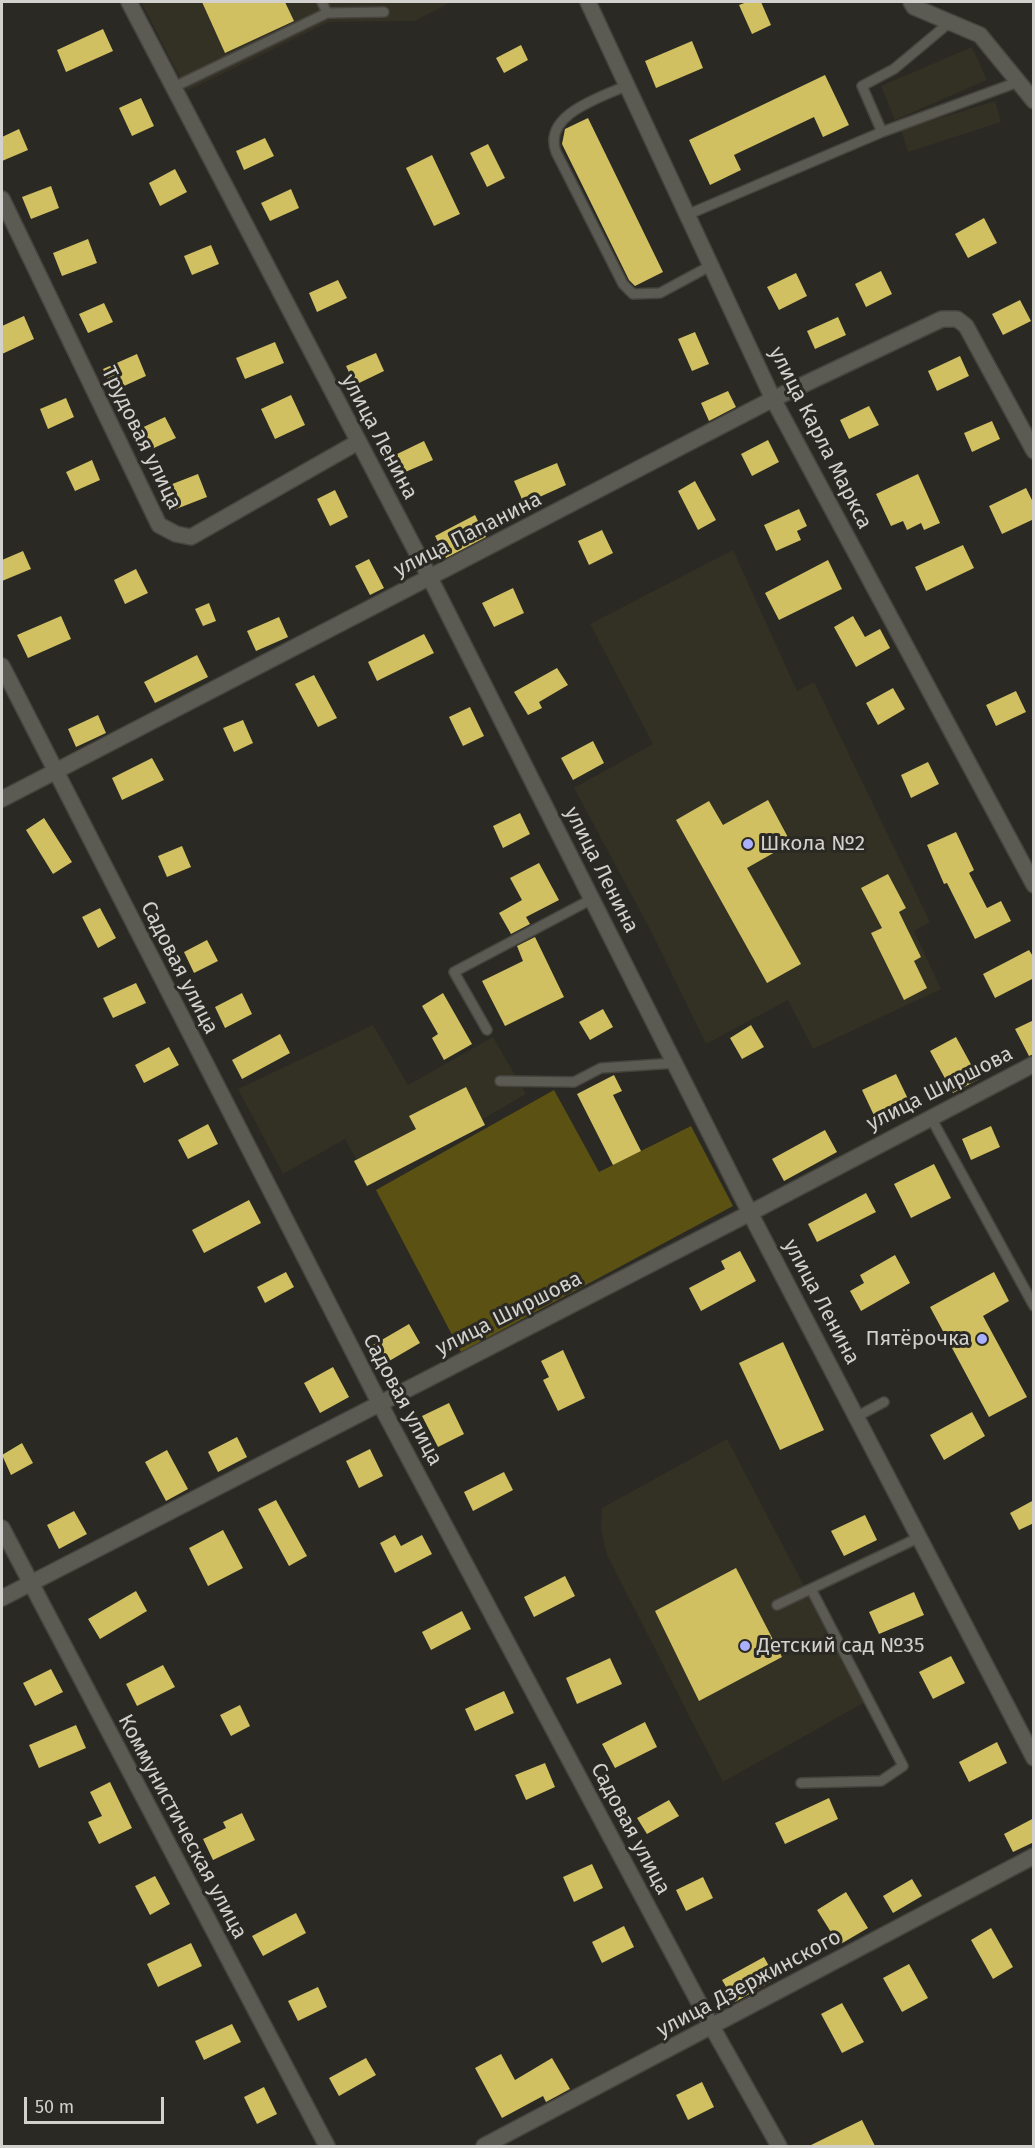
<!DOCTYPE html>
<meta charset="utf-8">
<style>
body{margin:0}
#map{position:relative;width:1035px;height:2148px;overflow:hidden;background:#2a2923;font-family:"Fira Sans",sans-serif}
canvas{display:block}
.frame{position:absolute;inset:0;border:3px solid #d2d1cd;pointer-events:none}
.scale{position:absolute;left:24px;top:2097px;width:140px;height:27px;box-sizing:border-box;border:3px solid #d2d1cd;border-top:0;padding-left:8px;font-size:18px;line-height:21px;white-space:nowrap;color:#d2d1cd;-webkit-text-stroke:4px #2a2923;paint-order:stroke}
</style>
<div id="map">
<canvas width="1035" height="2148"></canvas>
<div class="frame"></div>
<div class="scale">50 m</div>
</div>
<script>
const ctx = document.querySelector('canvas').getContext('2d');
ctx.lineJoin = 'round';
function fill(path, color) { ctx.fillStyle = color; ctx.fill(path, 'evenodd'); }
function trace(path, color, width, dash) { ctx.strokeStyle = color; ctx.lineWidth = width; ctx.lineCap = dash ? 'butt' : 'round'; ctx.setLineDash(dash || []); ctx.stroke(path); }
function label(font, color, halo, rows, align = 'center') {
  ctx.font = font + ' "Fira Sans",sans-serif'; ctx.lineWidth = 6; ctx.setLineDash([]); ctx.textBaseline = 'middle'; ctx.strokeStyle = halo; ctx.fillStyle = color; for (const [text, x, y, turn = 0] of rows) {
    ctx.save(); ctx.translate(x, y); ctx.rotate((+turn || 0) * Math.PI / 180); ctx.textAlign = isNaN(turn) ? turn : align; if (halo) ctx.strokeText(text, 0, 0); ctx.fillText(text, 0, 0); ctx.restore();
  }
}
fill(new Path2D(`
 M141,2H451L415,21L329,22L187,91Z
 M972,47L987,80L895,120L881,86Z
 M995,101L1001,122L908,152L901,130Z
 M733,550L797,691L814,682L930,922L914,931L941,989L813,1049L788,1000L706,1044L653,935L574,788L653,744L590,624Z
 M373,1025L408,1085L493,1037L526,1094L370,1184L345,1139L283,1174L238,1089Z
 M727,1439L865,1702L723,1782L607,1555L601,1531L602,1508Z`), '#333124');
fill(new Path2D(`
 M554,1090L599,1172L691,1126L733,1206L461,1352L376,1190Z`), '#5b5112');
fill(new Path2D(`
 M202,2H285L294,21L225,53Z
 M747,2H761L771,25L752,34L739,5Z
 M103,29L113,51L66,72L57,50Z
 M692,41L703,68L656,88L645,61Z
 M521,45L528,60L504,73L496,58Z
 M825,75L849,125L823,137L814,117L734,155L741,170L710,185L689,140Z
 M141,98L154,126L132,136L119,108Z
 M588,118L663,272L635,286L629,280L562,144L565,129Z
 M19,129L28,150L2,161V137Z
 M265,138L274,156L244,170L236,151Z
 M488,144L505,178L487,187L470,153Z
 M432,155L460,214L434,226L406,168Z
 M175,169L187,192L160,206L149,183Z
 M51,186L59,208L31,219L22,197Z
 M291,189L299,208L270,221L261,203Z
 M984,218L997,243L968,258L955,234Z
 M88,239L97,263L62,276L53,253Z
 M211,245L219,264L192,275L184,256Z
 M881,271L892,294L866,307L855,284Z
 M796,273L807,296L779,310L767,287Z
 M338,280L347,298L317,312L309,293Z
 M1020,300L1031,321L1003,335L992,314Z
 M104,303L113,322L88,333L79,314Z
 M24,316L34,339L2,354V326Z
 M838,317L846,335L815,349L807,331Z
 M695,332L709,364L692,371L678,339Z
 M275,342L284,363L245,379L236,358Z
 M376,353L384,371L355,385L346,366Z
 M137,354L146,376L113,391L103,369Z
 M960,356L969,376L937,391L928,371Z
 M728,391L736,407L709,421L701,403Z
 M291,395L305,425L275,439L261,409Z
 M66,398L74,417L48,429L40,409Z
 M869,406L879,425L849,439L840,420Z
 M165,417L176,438L145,452L135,431Z
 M992,421L1000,439L972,452L964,433Z
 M768,440L779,462L752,476L741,454Z
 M424,441L433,460L403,473L395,455Z
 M92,460L100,480L75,491L66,472Z
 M557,463L566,485L524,504L514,481Z
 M198,474L207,497L171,511L162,488Z
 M918,474L940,523L924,530L921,523L907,530L903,521L891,526L876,494Z
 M695,481L716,520L698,530L678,491Z
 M1026,488L1034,504V519L1002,534L989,506Z
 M335,490L348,517L330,526L317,499Z
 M799,509L807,526L797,531L801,540L776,551L764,525Z
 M475,515L486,537L446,558L435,536Z
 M602,530L613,553L589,565L578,541Z
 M963,545L974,568L926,591L915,567Z
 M23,551L31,569L2,581V560Z
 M369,559L384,588L370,595L355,566Z
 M828,560L842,589L779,620L765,593Z
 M136,569L148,593L125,604L114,580Z
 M513,588L524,613L494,627L482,603Z
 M209,603L216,621L203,626L195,609Z
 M61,616L71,639L28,658L17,635Z
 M853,616L865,637L880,629L890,648L856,667L834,627Z
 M279,617L288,637L256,651L247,631Z
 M424,634L434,653L377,681L368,662Z
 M197,655L208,677L155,703L144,682Z
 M557,668L568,685L539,702L542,708L528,715L514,692Z
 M314,675L337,718L318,727L295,684Z
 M893,688L905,709L878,725L866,703Z
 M1016,691L1026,712L996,726L986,705Z
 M470,707L484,736L463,746L449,717Z
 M98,715L106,733L76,747L68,729Z
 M243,720L253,743L234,752L223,728Z
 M593,741L604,763L573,780L561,758Z
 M152,758L164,780L122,800L112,778Z
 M928,762L939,784L911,798L901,775Z
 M768,800L791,843L747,868L801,964L767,983L676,820L709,801L723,825Z
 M520,813L530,834L503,848L493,826Z
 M44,818L72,862L53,874L26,830Z
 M956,832L974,870L969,873L987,908L1001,901L1011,921L975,939L947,883L944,884L927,845Z
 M182,846L191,867L167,877L158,856Z
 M539,863L559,900L526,917L530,924L511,934L499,913L522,900L510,878Z
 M888,874L906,908L899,912L921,957L914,961L927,988L904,1000L871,933L882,928L861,888Z
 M100,908L116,938L98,948L82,917Z
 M535,937L564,997L505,1026L482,981L523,961L517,946Z
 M207,940L218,961L194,973L184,952Z
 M1029,950L1034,958V978L995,998L983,974Z
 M136,983L146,1003L113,1018L103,998Z
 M242,993L252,1014L225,1028L215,1007Z
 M443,993L472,1044L444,1060L432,1038L438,1034L422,1006Z
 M603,1009L613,1027L590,1040L579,1022Z
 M1034,1020V1054L1029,1056L1015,1029Z
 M751,1025L764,1047L742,1059L730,1038Z
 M280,1034L290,1053L242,1079L232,1060Z
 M956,1037L979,1079L953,1093L930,1051Z
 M169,1047L179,1065L144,1083L135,1065Z
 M896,1074L910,1103L901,1107L904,1114L879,1126L862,1090Z
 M614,1075L622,1091L613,1095L641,1151L613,1165L577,1094Z
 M466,1087L485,1125L367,1186L354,1161L416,1129L409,1116Z
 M208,1124L218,1144L188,1159L178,1140Z
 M991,1126L1000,1147L971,1160L962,1139Z
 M825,1130L837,1152L784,1181L772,1159Z
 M934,1164L951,1198L911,1218L894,1184Z
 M866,1193L876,1212L817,1242L808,1224Z
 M249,1200L261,1223L204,1253L192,1230Z
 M740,1251L756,1281L701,1311L689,1288L725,1269L721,1261Z
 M895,1255L910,1283L861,1311L850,1291L864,1283L860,1275Z
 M286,1272L294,1287L265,1303L257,1287Z
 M994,1272L1009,1301L983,1316L1027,1397L989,1417L930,1307Z
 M409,1324L420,1343L384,1364L373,1345Z
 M783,1342L824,1430L780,1450L739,1363Z
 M563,1350L585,1398L558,1411L543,1380L549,1377L541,1361Z
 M333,1367L349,1397L320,1413L304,1383Z
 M449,1403L464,1434L438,1447L422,1416Z
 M972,1412L985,1436L944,1460L930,1435Z
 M237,1437L247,1457L218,1472L208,1452Z
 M22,1443L33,1463L11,1475L2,1455Z
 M370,1449L383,1476L359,1488L346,1461Z
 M167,1450L188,1489L166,1501L145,1462Z
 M504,1472L513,1490L473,1511L464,1492Z
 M276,1500L307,1556L289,1566L258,1509Z
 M1034,1500V1523L1019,1530L1010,1513Z
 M74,1511L87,1534L59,1549L47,1525Z
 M865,1515L877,1540L844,1556L831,1531Z
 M223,1530L243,1568L208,1586L189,1548Z
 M395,1535L401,1546L422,1535L432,1554L395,1573L380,1543Z
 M736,1568L782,1657L699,1701L655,1611Z
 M565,1576L575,1596L534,1617L524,1597Z
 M136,1591L147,1611L100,1639L88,1619Z
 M914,1592L924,1615L879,1634L869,1612Z
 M462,1611L471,1629L431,1650L422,1632Z
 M951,1656L965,1683L933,1699L919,1672Z
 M610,1658L622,1684L577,1704L566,1678Z
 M163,1665L175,1687L137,1706L126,1684Z
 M51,1669L63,1692L35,1706L23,1683Z
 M504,1691L514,1713L475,1731L465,1709Z
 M240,1705L250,1726L231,1736L220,1715Z
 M645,1722L657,1747L615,1768L602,1744Z
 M76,1725L86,1748L39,1768L29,1745Z
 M997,1742L1007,1763L969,1782L959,1762Z
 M545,1763L555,1787L526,1800L515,1775Z
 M110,1782L132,1828L99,1844L88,1822L102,1816L90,1792Z
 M829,1798L838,1819L785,1844L775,1823Z
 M669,1800L679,1816L647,1834L637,1818Z
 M242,1813L255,1840L213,1860L203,1839L226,1828L223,1822Z
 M1034,1818V1842L1013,1852L1004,1834Z
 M592,1864L603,1888L574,1902L563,1877Z
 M155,1876L170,1904L150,1915L135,1886Z
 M703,1877L713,1898L686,1911L676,1890Z
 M912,1879L922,1896L893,1913L883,1896Z
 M846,1892L868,1928L839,1945L817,1910Z
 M296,1913L306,1933L263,1956L252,1936Z
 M624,1926L634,1947L602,1963L592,1942Z
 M991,1928L1013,1967L993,1979L971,1940Z
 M191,1943L202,1966L158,1987L147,1964Z
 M764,1957L776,1979L735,2002L722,1980Z
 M909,1964L928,1998L902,2012L883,1978Z
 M318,1987L327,2007L298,2021L288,2001Z
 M842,2003L864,2042L842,2053L821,2014Z
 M232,2024L241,2042L204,2060L195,2041Z
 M501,2054L515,2080L552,2058L570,2089L546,2102L543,2096L502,2118L475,2068Z
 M366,2058L376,2075L339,2096L329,2078Z
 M702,2082L714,2107L688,2120L676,2095Z
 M264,2087L277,2114L257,2124L244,2097Z
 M862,2120L875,2146H809Z`), '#d0c061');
const service = new Path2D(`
 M327,13L384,12
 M628,85C602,97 542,114 556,152L623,284L633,294L660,293L712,265
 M174,87L327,13L322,2
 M882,132L862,86L894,69L949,23
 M689,214L882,132L1018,82
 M487,1030L454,972L592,899
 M500,1081L574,1082L601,1068L676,1063
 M930,1116L1034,1306
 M858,1416L884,1402
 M777,1605L920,1537
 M801,1783L881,1781L903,1766L811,1589`);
const minor = new Path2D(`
 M129,2L430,578L750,1213L1034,1758
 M588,2L773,399L1034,885
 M911,2L914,7L980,35L1034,101
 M2,199L159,525L176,534L191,537L358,442
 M2,666L380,1404L712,2027L779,2146
 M2,799L773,399L942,319H957L966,326L1034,451
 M2,1598L750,1213L1034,1064
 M484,2146L1034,1856`);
const tertiary = new Path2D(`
 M2,1528L327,2146`);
trace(service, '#45443e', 12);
trace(minor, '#45443e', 18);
trace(tertiary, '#45443e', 18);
trace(service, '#5b5a53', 9);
trace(minor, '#5b5a53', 15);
trace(tertiary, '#5b5a53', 15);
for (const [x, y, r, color] of [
 [748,844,6,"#aab0fc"],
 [982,1339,6,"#aab0fc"],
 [745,1646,6,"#aab0fc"]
]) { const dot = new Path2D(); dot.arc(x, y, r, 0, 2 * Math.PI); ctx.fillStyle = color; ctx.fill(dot); trace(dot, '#2a2923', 2); }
label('21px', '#d2d1cd', '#2a2923', [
 ["улица Ленина",379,437,62],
 ["Трудовая улица",141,438,64],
 ["улица Карла Маркса",820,438,63],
 ["улица Папанина",468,535,-27],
 ["улица Ленина",601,870,63],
 ["Садовая улица",179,968,63],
 ["улица Ширшова",940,1089,-27],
 ["улица Ленина",821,1302,62],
 ["улица Ширшова",509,1314,-27],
 ["Садовая улица",402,1400,62],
 ["Коммунистическая улица",182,1827,62],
 ["Садовая улица",630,1829,62],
 ["улица Дзержинского",749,1984,-28]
]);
label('21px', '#d2d1cd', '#2a2923', [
 ["Школа №2",760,844],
 ["Пятёрочка",970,1339,"right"],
 ["Детский сад №35",757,1646]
], 'left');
</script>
